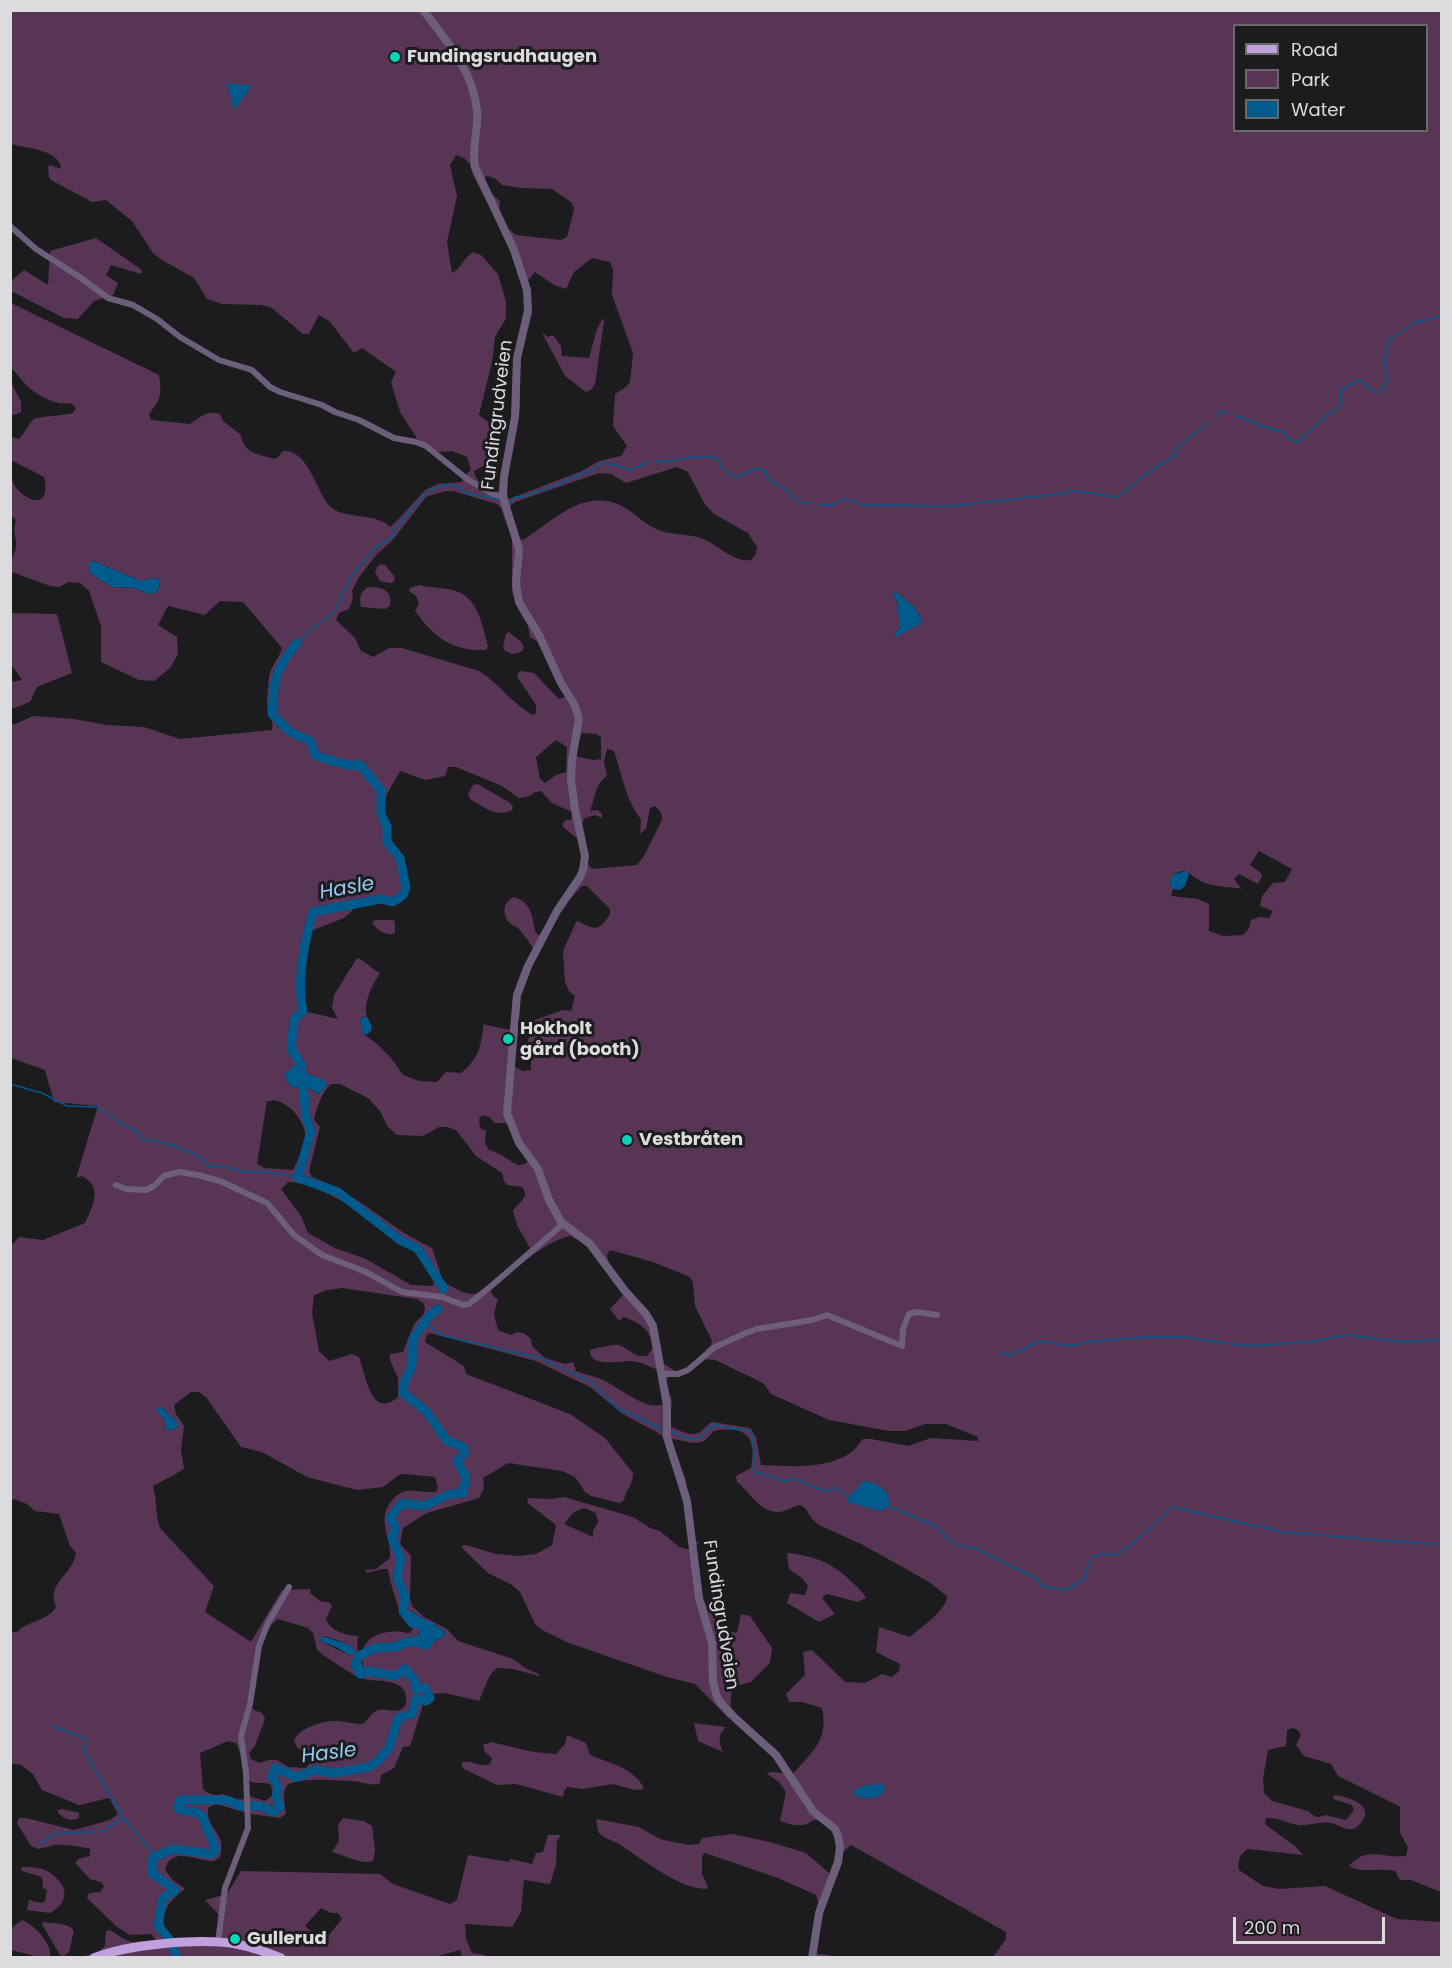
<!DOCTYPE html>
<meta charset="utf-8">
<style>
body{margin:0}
#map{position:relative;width:1452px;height:1968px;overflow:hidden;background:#1c1c1f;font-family:Poppins,sans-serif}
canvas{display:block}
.frame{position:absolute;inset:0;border:12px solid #dcdcdf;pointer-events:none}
.legend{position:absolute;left:1233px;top:24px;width:195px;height:108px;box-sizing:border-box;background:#1c1c1f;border:2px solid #69696c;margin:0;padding:8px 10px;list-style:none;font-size:18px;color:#dcdcdf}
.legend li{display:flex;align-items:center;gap:12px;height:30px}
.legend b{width:30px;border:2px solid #69696c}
.scale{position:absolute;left:1233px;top:1917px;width:152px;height:27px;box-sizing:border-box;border:3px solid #dcdcdf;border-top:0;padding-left:8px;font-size:18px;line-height:21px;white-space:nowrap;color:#dcdcdf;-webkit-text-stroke:4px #1c1c1f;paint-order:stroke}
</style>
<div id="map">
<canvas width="1452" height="1968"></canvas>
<div class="frame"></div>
<ul class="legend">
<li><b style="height:8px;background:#c0a0dd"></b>Road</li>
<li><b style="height:16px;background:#583455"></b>Park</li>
<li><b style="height:16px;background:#005a8c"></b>Water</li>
</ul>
<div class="scale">200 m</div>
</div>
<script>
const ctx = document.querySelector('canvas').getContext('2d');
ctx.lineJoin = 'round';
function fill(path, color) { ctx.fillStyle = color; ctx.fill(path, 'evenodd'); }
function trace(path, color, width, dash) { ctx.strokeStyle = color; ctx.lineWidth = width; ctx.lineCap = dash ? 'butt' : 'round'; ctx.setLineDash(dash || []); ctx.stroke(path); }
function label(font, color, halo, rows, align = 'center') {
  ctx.font = font + ' Poppins,sans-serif'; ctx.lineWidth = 6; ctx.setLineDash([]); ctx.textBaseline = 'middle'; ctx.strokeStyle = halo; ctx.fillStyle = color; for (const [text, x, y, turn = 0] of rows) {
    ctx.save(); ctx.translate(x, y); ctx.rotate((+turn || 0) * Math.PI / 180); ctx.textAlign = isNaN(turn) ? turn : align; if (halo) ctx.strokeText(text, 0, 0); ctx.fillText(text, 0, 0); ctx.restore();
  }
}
fill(new Path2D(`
 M10,11H1441V1892L1411,1880H1400L1395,1871C1380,1867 1361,1874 1349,1866C1366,1845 1386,1859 1406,1856L1408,1847L1400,1833V1807L1397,1805L1338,1776L1331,1764L1304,1756L1296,1745L1301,1735L1298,1730L1293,1728L1287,1730L1286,1746L1268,1750L1263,1778L1264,1793L1272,1801L1308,1811L1314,1816L1318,1817L1326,1815L1346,1820L1354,1810L1352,1805L1333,1799L1334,1795C1346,1797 1373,1803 1363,1820C1361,1823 1357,1828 1353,1829C1345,1831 1338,1824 1331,1823C1320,1821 1309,1826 1298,1825C1287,1823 1277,1817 1266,1818L1265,1824L1296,1847L1303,1855L1248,1849C1240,1854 1237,1860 1239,1870L1263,1886L1279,1889L1325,1886L1397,1919L1441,1922V1957H993L1006,1939V1932L851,1845L843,1852L842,1863L821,1917L816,1954L829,1955L833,1957H809L818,1901L816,1895L778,1878L705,1853L702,1856V1874L708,1887L706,1889C677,1888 643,1859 619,1844C613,1840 604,1839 599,1833C597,1829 597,1824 596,1819L639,1827L660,1839L688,1845L699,1844L702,1838L732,1834L770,1842L806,1853L830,1874C836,1866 837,1857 836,1848C835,1836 830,1820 816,1820C812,1820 811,1822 807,1824C799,1827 788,1824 780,1821L786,1792L779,1782L766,1773L773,1772L793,1774C812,1751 829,1741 822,1708L802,1702H789L786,1694L805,1675L803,1652L812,1650L845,1682L865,1683L882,1674L892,1677L899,1671L900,1664L876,1652L879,1627L910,1637C920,1628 947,1610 947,1596L929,1582L863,1545L819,1525L812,1519L806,1509L801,1505C793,1506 786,1512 778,1512C759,1512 750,1492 737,1482L736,1476L751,1468C757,1437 746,1425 714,1431C710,1434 707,1440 702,1442C691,1445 681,1439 671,1439L686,1480L688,1495L692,1510L695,1540L699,1544L690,1546L685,1506L664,1438L660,1434L623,1414L590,1387L536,1361L430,1333L426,1336L425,1342L464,1366L466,1374L570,1414L605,1438L633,1473C634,1481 626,1491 624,1500L620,1503L591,1496L585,1492L575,1477L562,1471L508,1463L483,1478L484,1488L479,1498L427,1513L403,1528L400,1544L411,1556L410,1599L412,1606L424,1617L447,1629L458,1641L513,1659L527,1669L539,1674V1676L513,1669L497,1668L490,1675L479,1701L445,1693L432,1694L427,1697L423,1705L410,1746L403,1747L394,1768L381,1775L380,1783C370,1787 362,1781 351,1781C327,1781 313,1777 288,1784C281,1794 285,1802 286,1814L280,1818L251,1814L216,1804L209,1807C204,1820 217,1830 221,1841C222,1847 221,1852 220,1857L214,1861C196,1861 171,1845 165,1870L172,1879L185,1889C167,1902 156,1917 170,1938H213L220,1934L224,1920L205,1900L227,1894L241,1871L380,1874L393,1884L450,1904L457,1900L468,1855L509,1862L510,1859L532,1864L536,1853L543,1852L548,1835H561L557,1841L556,1865L550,1884L524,1880L521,1912L512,1927L465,1924L466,1939L472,1953L485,1955L486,1957H462L460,1950L431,1958L82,1957L99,1951L105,1946L106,1931L110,1930L124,1939L132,1942L156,1940L151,1934L130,1935L117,1927L87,1898L89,1893L100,1892L104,1886L101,1882L90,1879L75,1863L78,1859L90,1856V1849C85,1847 60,1844 54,1845C49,1846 44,1848 39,1849L31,1846L17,1823L19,1818H26L74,1830L110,1820L118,1814L109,1798L79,1805L42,1790L33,1774L21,1765L11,1763V1632H17C28,1620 47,1622 56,1607C46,1582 72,1577 76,1553L70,1546L59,1514L35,1511L27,1504L14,1499L11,1501V1246L19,1237L43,1240L85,1223C93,1206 103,1187 82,1176L76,1178L98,1106L54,1102L45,1070L11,1058V724L13,725L33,716L74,719L107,725L144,727L180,739L272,730C274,722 270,720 268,712C266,703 268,688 269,678C270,666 279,660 282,648L243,602L220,601L205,615L168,606L158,625L177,637L178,654L170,668L154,681L139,680L101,662V626L89,591L80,583L69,582L59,587L50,586L12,572L11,559C23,541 10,538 16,520L11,516V478C20,502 53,513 44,477L11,460V437L19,439C25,433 29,423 34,419C35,417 67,415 73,413L76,408L71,403C55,406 39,396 27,386C21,380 17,373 11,368V303L159,375C162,394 161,399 149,414L151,420L190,424C200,417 207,410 220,414L223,421L241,435C243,453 258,454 274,459L278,457L283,451C310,449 316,495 332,508C346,519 377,513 390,527L395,523L425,490L438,484L462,482L463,477L471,470L467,457L452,451L439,452L418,440L400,412L391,382L396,372L362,348L354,353L330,322L319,315L309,334H303L272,308L262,305L222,304L207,299L194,278L162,260L153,253L132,221L106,200L92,202L51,180L49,177L48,167L50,165L61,169C61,150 26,148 11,144ZM1234,26H1426V130H1234ZM456,155L464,158L470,164L473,175L502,231L516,262L525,298L524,314L515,362L511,425L498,492L493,491L492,487C481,486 476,481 474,471L497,459C502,434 500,430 479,415L492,362L495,337L506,318V302L498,274L481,255L473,252C464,258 461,268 452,273L447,242L457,196L450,165ZM488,176L496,179L502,185L521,188L552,189L572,203L574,210L567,237L561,240L516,235L506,227L502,217L499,210L500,201C492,194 487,191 483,180L485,177ZM592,258L610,262L613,269L612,295L633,353L630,382L626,387L615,394L613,426L627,446L621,456L599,461L582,471L509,499L506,494L509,467L520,408V360L529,316L528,280L535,272L554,285L566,289L574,272ZM677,467L688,472L704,503L714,514L748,533L757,547L756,554L751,560C735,563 720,547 706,540C691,533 671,536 656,529C643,523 634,512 622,506C583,487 553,521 523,540L519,539L509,512L510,506L515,502L599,473L611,474L626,483ZM445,491H453L497,504L501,508L512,539V592L518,609L528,626L530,637L538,642L542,650L566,697L559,699L534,673L521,671L517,674L518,678L536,705V713L533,715C512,704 499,683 479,671L402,648H389L373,657L361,651L355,638L336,620L339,613L349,609L353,598L352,591L359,577L377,554L392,541L426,497ZM93,561L141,581L154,578L159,579L160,584L157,592L149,594L134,588L112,587L91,574L89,566ZM896,592L914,607L922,620L920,624L896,636L894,634L900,628V617L897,614C900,607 897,600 892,594ZM582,733L596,734L601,737V759L593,760L574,756ZM556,740L567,747L566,772L556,775L545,783L540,779L536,757ZM607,749L614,751C621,771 627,804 641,819L640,834L646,829L650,808L654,806C661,810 662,813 662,820L644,856L637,865L592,869L587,863L581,825L585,818L595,815L602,818V814L598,810L590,811C595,798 595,784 607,776L604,762ZM448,767H456L502,786L519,798L530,796L535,792L541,791L552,803L572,812L571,820H566L563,823V827L578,839L582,854L580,868L572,885L541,934L538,935L535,931C532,916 532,903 514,897C503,902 501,915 511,924C513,926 517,927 519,929C524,935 529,942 533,948L513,995L510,1030L486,1025L484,1023C480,1047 481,1056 461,1073L446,1072L437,1082L419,1081L403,1075L392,1059L376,1043L362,1033L360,1018L367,1017C363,1003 372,985 380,973C371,969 366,961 357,958L334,995L332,1008L338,1019L303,1011L299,995L306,935L313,930L344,918L356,907L381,899L393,902L403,895L406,888L400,858L387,842V827L381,813L387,794L400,771L425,780L445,776ZM1259,851L1292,869L1285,882L1273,883L1262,896L1260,906L1273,911L1269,918L1260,917L1251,920L1249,928L1243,935L1223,936L1209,931V904L1198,899L1171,896L1173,889L1170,885C1170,877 1177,869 1186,872C1193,875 1198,881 1208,884C1219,887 1231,887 1242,889L1234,879L1239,874L1258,884L1262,876L1260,872L1250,865ZM582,886H587L610,909V914C599,932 594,930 578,921L576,922L563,951L565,982L569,991L575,996L571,1011L563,1010L532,1021L527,1046L531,1052V1070L523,1071L515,1067L516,1011L518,997L525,979L559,911ZM298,1063L303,1072L323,1080L327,1086L318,1094L307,1087L293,1088L286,1080L285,1074ZM331,1084H340L368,1098L380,1111L387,1126L397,1135L423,1136L439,1127H447L456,1130L476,1156L502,1173L504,1181L507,1185L522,1187C531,1198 518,1202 513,1211L517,1225L530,1248L525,1255L491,1284L477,1293L472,1294L462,1292L447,1284L442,1278L432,1248C421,1242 410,1237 400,1230C371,1210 345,1189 312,1177L309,1171L320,1127L314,1120C316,1108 322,1092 331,1084ZM267,1101C271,1101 274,1100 277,1101C289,1103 304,1121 305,1133C306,1144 298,1160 293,1170L264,1168L257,1164ZM482,1115L490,1117L494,1123H508L530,1161C527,1162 524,1165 520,1165C516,1166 500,1152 489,1150L485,1143L486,1131L480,1128L479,1119ZM288,1182C321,1181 392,1231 417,1254C425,1261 429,1273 434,1282L433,1286L411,1285L366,1259L335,1248L308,1233L301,1216L281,1189ZM571,1236L589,1246L624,1294L610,1309L619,1321L624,1317C640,1323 652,1330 652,1349L647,1356C634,1358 630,1349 619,1345C615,1344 596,1348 590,1350C589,1368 619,1361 631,1361C639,1361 650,1367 658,1370L663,1404C647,1412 618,1387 603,1380C595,1376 585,1375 576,1371L573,1362L565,1364L545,1358L532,1346L531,1339L525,1334L518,1332L510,1335L498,1330L494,1314L498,1299L494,1297L491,1292L492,1288C508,1273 550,1238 571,1236ZM610,1250L653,1262L690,1277L693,1283L695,1306L712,1341L711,1345L688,1368L676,1371L664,1364C661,1349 660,1333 653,1319C642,1299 609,1279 607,1255ZM342,1288L417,1299L424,1304L425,1309L423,1315L414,1324L403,1352L390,1354V1360L398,1378V1397C371,1420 366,1376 359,1357L352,1354L329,1361L319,1351L312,1313L314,1295L327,1290ZM703,1359L715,1360L755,1379L764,1384L771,1394L829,1420L889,1431H905L925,1424H946L978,1437V1441L931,1438L908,1446L871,1439H863C858,1444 856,1449 850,1453C825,1470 790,1466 761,1465L756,1437L750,1428L712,1422C706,1425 705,1429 700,1432C690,1438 678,1429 669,1426L672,1401L666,1380L669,1376L686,1374ZM191,1392H199L206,1397L241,1447L262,1452L307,1477L357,1490L383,1487L399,1475L405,1474L435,1477L438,1488L436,1492C426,1493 416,1490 406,1491C401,1492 397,1495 394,1498C374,1520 392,1535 390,1558L376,1569L365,1570L367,1573L382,1569H388C390,1586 397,1599 400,1615L408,1621L413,1630L409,1633C393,1629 369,1632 363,1649L366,1651V1654L362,1656L363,1669L361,1671H358L354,1667L357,1655L355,1653L349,1655L320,1641L322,1636H325L350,1645L357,1653L360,1651L357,1650L358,1636C346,1635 331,1632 326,1619L332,1606L330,1603L320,1601L310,1593L311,1589L282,1590L251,1642L205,1612L214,1586L160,1528C155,1514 157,1500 153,1486L181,1471L184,1468L181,1450L184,1426L176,1414L174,1405ZM160,1406L178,1424L175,1429L166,1430L164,1419L157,1410ZM412,1610C421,1621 434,1623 445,1632L444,1636C435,1643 422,1645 411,1642V1639L417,1637C423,1628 417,1620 408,1615ZM278,1619L308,1628L313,1633L317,1650C327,1658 349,1673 361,1678C373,1683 408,1676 406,1700C406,1704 406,1705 403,1708C394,1715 384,1706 376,1711C372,1713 367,1720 363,1724C354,1724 348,1722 339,1721C325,1720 299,1727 294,1741L297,1747L312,1760L306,1768L288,1767L277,1760H269L259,1763L251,1759L249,1753L255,1746L265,1719L262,1713L254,1710L251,1706C256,1680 254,1635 278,1619ZM228,1741L236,1743L247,1769L249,1781C257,1785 264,1781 271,1785L273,1795L265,1801L249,1796C240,1803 232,1798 223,1794C214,1796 210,1795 203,1789L200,1753ZM321,1908L331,1913H338L342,1919L323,1942L305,1926Z
 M96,238L142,270L141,274L111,265L106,275L118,283L113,295L94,301L78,319L64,318L11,291L10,282L24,270L48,285L50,251Z
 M603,318L604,321L595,384L592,389L586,392L565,376L542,333L548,337L553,335L561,346L562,356L589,358L597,329Z
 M11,383L21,401V412L14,415L11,414Z
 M381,564L385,565L395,577L394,582L390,583L380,581L375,572L377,567Z
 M419,585C430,588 441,587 452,590C478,595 482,625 488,646L486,650C451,651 435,638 415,611L419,603L416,596L409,591L410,588Z
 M368,587C382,587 393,590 390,606L385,609L361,607C359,597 360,593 368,587Z
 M11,613L57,614L72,673L37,687L30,702L14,708L11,707V682L22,680L11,664Z
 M509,632L522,643L524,648L521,652L512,654L505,651L503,646L506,634Z
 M478,784L510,803L513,807L512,810C496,818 484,807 470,799L468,794L473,785Z
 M375,920H393L395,922V933C387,937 377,930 372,923Z
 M564,1497L633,1517L650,1528L660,1531L679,1547L690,1550L702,1598L721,1629L737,1633L741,1614L750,1616L772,1648L770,1663L751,1682L732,1687L729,1719L695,1684L667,1677L569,1643L542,1630L535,1624L520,1592L512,1585L488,1573L461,1547L463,1545H466L496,1554L519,1556L536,1554L552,1545L556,1525L530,1505L527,1502L528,1498L551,1499ZM584,1508L596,1513L598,1522L593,1531V1537L564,1524L574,1512Z
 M787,1553C816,1556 833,1563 854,1584C858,1588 863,1592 866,1598L858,1602L827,1594L822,1598L835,1614L819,1622L787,1603L790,1593L805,1595L808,1586L803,1579L789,1569Z
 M694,1723L726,1727C717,1735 719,1742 723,1752L698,1741Z
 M567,1735L586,1743L590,1755C611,1764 630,1766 643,1786V1789L635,1790L613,1784L583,1789L567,1787L564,1791L563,1797L516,1784L497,1785L464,1769L461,1765L463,1762C473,1760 481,1768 490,1764L492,1758L485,1752L483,1745L491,1742L534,1752L556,1754L565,1744Z
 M62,1809L79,1813V1818C70,1822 65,1819 58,1813V1810Z
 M343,1818L364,1821L372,1826L375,1851L373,1861C360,1865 345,1855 332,1852L339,1841L338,1825Z
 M21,1867C28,1867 39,1867 45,1870C67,1882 73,1900 50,1913L27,1910L29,1900L42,1903L45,1901L47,1890L43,1888L42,1877L22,1871Z
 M22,1920C34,1925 53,1944 50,1957H39L11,1950V1928Z
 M43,1922C53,1924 68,1922 74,1931L69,1952L64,1956L60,1955L42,1924Z`), '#583455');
fill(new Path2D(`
 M227,83L252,86L234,110Z
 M93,561L141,581L154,578L159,579L160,584L157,592L149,594L134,588L112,587L91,574L88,564Z
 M896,592L914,607L922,620L920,624L896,637L894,634L900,628V617L897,614C900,606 897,600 892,594Z
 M1182,872H1187L1189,874L1185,886L1180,890L1173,889L1170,885C1170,875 1174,874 1182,872Z
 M367,1017L372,1026L371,1031L366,1035L362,1033L360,1018Z
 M298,1062L303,1072L324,1080L327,1086L319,1094L307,1087L293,1088L286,1080L285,1074Z
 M160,1406L179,1424L175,1429L166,1430L164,1419L156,1410Z
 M864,1481L874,1483L887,1492L890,1506L881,1511L847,1502L849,1497Z
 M411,1610C421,1620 434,1623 445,1632L444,1636C435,1643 422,1645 410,1642L411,1639L419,1635C420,1625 417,1619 408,1615Z
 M322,1636L350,1645L357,1653L363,1649L366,1650L361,1660L363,1669L358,1671L354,1667L357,1655L355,1653L349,1655L336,1647L320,1641Z
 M882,1784L885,1789C878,1801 867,1799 855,1796L854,1790L867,1785Z`), '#005a8c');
trace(new Path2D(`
 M1234,415C1251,421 1265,429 1283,432L1287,438L1298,442L1330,412L1337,410L1341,402L1340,390L1360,379L1372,391L1381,392L1387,381L1384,363L1388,341L1416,322L1435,318L1442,314
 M1215,417L1222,411L1227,413
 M655,462C675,462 696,453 717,458L723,469L735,477L743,475L755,468L766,471L767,476L771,481L787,490L798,502L812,504
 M1118,497L1146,474L1174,456L1178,447L1208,423
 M508,501H512L515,497H522L556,485L596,468L600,463L617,465L629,470L649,462
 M819,505H832L845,499L863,505L951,506L1067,493L1070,490L1114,497
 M297,642L314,627L334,613L352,575L377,546L392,537L396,527L428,491L443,485L456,486L471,495L484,496L499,500
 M10,1084L42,1093L67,1106L98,1107L120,1123L137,1131L143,1140C159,1140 200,1152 209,1166H220L244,1172H269L298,1178
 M424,1323L444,1336L540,1358L561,1368
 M1000,1353L1011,1355L1040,1341L1069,1346L1095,1341L1145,1337H1183L1246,1346L1310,1342L1346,1335L1405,1342L1442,1339
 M566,1370L591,1382L620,1411L627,1412L662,1429
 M671,1432L688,1439L700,1438L707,1429L714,1425L749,1431L754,1437L752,1441C757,1458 755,1453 753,1470L755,1472L784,1481L795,1479L826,1492L835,1487L851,1498
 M888,1506L936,1526C941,1531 945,1537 952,1542C958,1547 967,1546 974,1548C995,1556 1012,1570 1033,1575C1041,1585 1038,1585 1052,1588
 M1054,1588L1066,1590L1084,1579C1086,1573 1087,1563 1092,1558C1100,1550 1111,1558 1119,1553C1138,1540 1156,1524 1172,1507L1282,1532L1427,1544L1442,1543
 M52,1726L86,1739L84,1751L124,1819L156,1856
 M40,1843L54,1834L107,1831L109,1826L124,1819`), '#005a8c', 1.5);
trace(new Path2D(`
 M297,643C274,671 274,679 272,714L290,732L310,741L316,756L347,765H360L381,790V814L387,827V842L400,858L406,888L403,895L393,902L381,899L313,912C304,943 296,980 303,1011L294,1020L291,1049L301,1064L306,1118L311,1131L298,1178L338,1192L400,1240L418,1249L444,1289
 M177,1958L171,1942L158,1925L163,1898L175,1890L152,1873L153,1857L174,1849L211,1854L216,1849L202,1816C195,1809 185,1814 178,1808L180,1800H227L241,1806H261L274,1812L280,1806L276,1797L278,1787L272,1776L275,1768L297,1777L315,1770L334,1773L369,1767L378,1761L389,1748L398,1718L412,1714L416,1699L426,1701L430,1698L425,1688L416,1689V1682L405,1669L395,1676L367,1671L360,1674L355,1664L359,1656L375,1648L395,1647L410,1641L427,1645L432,1633L430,1626L412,1623L403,1611L405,1597L397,1577L401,1560L392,1538L396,1528L390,1518L402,1503L424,1506L450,1494L463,1493L466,1477L457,1461L465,1453L463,1447L447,1441L426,1411L403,1393L404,1383L412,1366L413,1339L429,1316L438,1309`), '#005a8c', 9);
trace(new Path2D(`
 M10,226L36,249L78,276L108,298L133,305L157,319L180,337L219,360L252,370L270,387L280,392L322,405L335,412L359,420L394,438L416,442L426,446L467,479L493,494L503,497
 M116,1185L126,1189L146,1190L154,1186L164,1176L179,1172L198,1175L220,1181L267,1203L294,1235L322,1255L366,1272L402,1292L442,1297L463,1305L469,1304L490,1287L563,1224
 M663,1374H678L688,1370L715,1347L746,1333L757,1329L812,1320L827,1315L902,1346L903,1329L909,1314L916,1312L937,1315
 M218,1942L225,1888L248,1828L246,1773L241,1736L250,1704L259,1646L268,1623L289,1587`), '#6d5e7b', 6);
trace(new Path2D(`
 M423,10C446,40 474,72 477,111C479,130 471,148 475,167L514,250L527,290L528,311L517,358L515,417L504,477L503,497L519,549L516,584L519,602L539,635L561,683L574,704L579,718L572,760L571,779L575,809L585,856L583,870L580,877L557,911L528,966L517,995L507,1113L519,1143L538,1169L549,1200L561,1222L590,1244L625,1291L646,1314L653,1326L667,1406V1437L687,1501L699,1598L712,1643L713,1681L716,1694L719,1701L736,1719L776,1755L813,1811L835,1829L838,1835L840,1847L838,1862L819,1913L812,1958`), '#6d5e7b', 8);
trace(new Path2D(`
 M94,1958C128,1944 201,1938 236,1944C252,1947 266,1952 281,1958`), '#c0a0dd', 9);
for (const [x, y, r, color] of [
 [395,57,6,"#06d5b6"],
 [508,1039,6,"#06d5b6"],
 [627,1140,6,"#06d5b6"],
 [235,1939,6,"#06d5b6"]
]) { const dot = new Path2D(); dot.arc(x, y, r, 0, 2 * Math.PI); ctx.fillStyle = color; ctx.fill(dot); trace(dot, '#1c1c1f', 2); }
label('bold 18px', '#dcdcdf', '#1c1c1f', [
 ["Fundingsrudhaugen",407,57],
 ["Hokholt",520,1029],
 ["gård (booth)",520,1050],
 ["Vestbråten",639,1140],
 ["Gullerud",247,1939]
], 'left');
label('18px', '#dcdcdf', '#1c1c1f', [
 ["Fundingrudveien",498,415,-83],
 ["Fundingrudveien",720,1615,81]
]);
label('italic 20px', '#93caf4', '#1c1c1f', [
 ["Hasle",347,889,-10],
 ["Hasle",329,1754,-7]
]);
</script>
